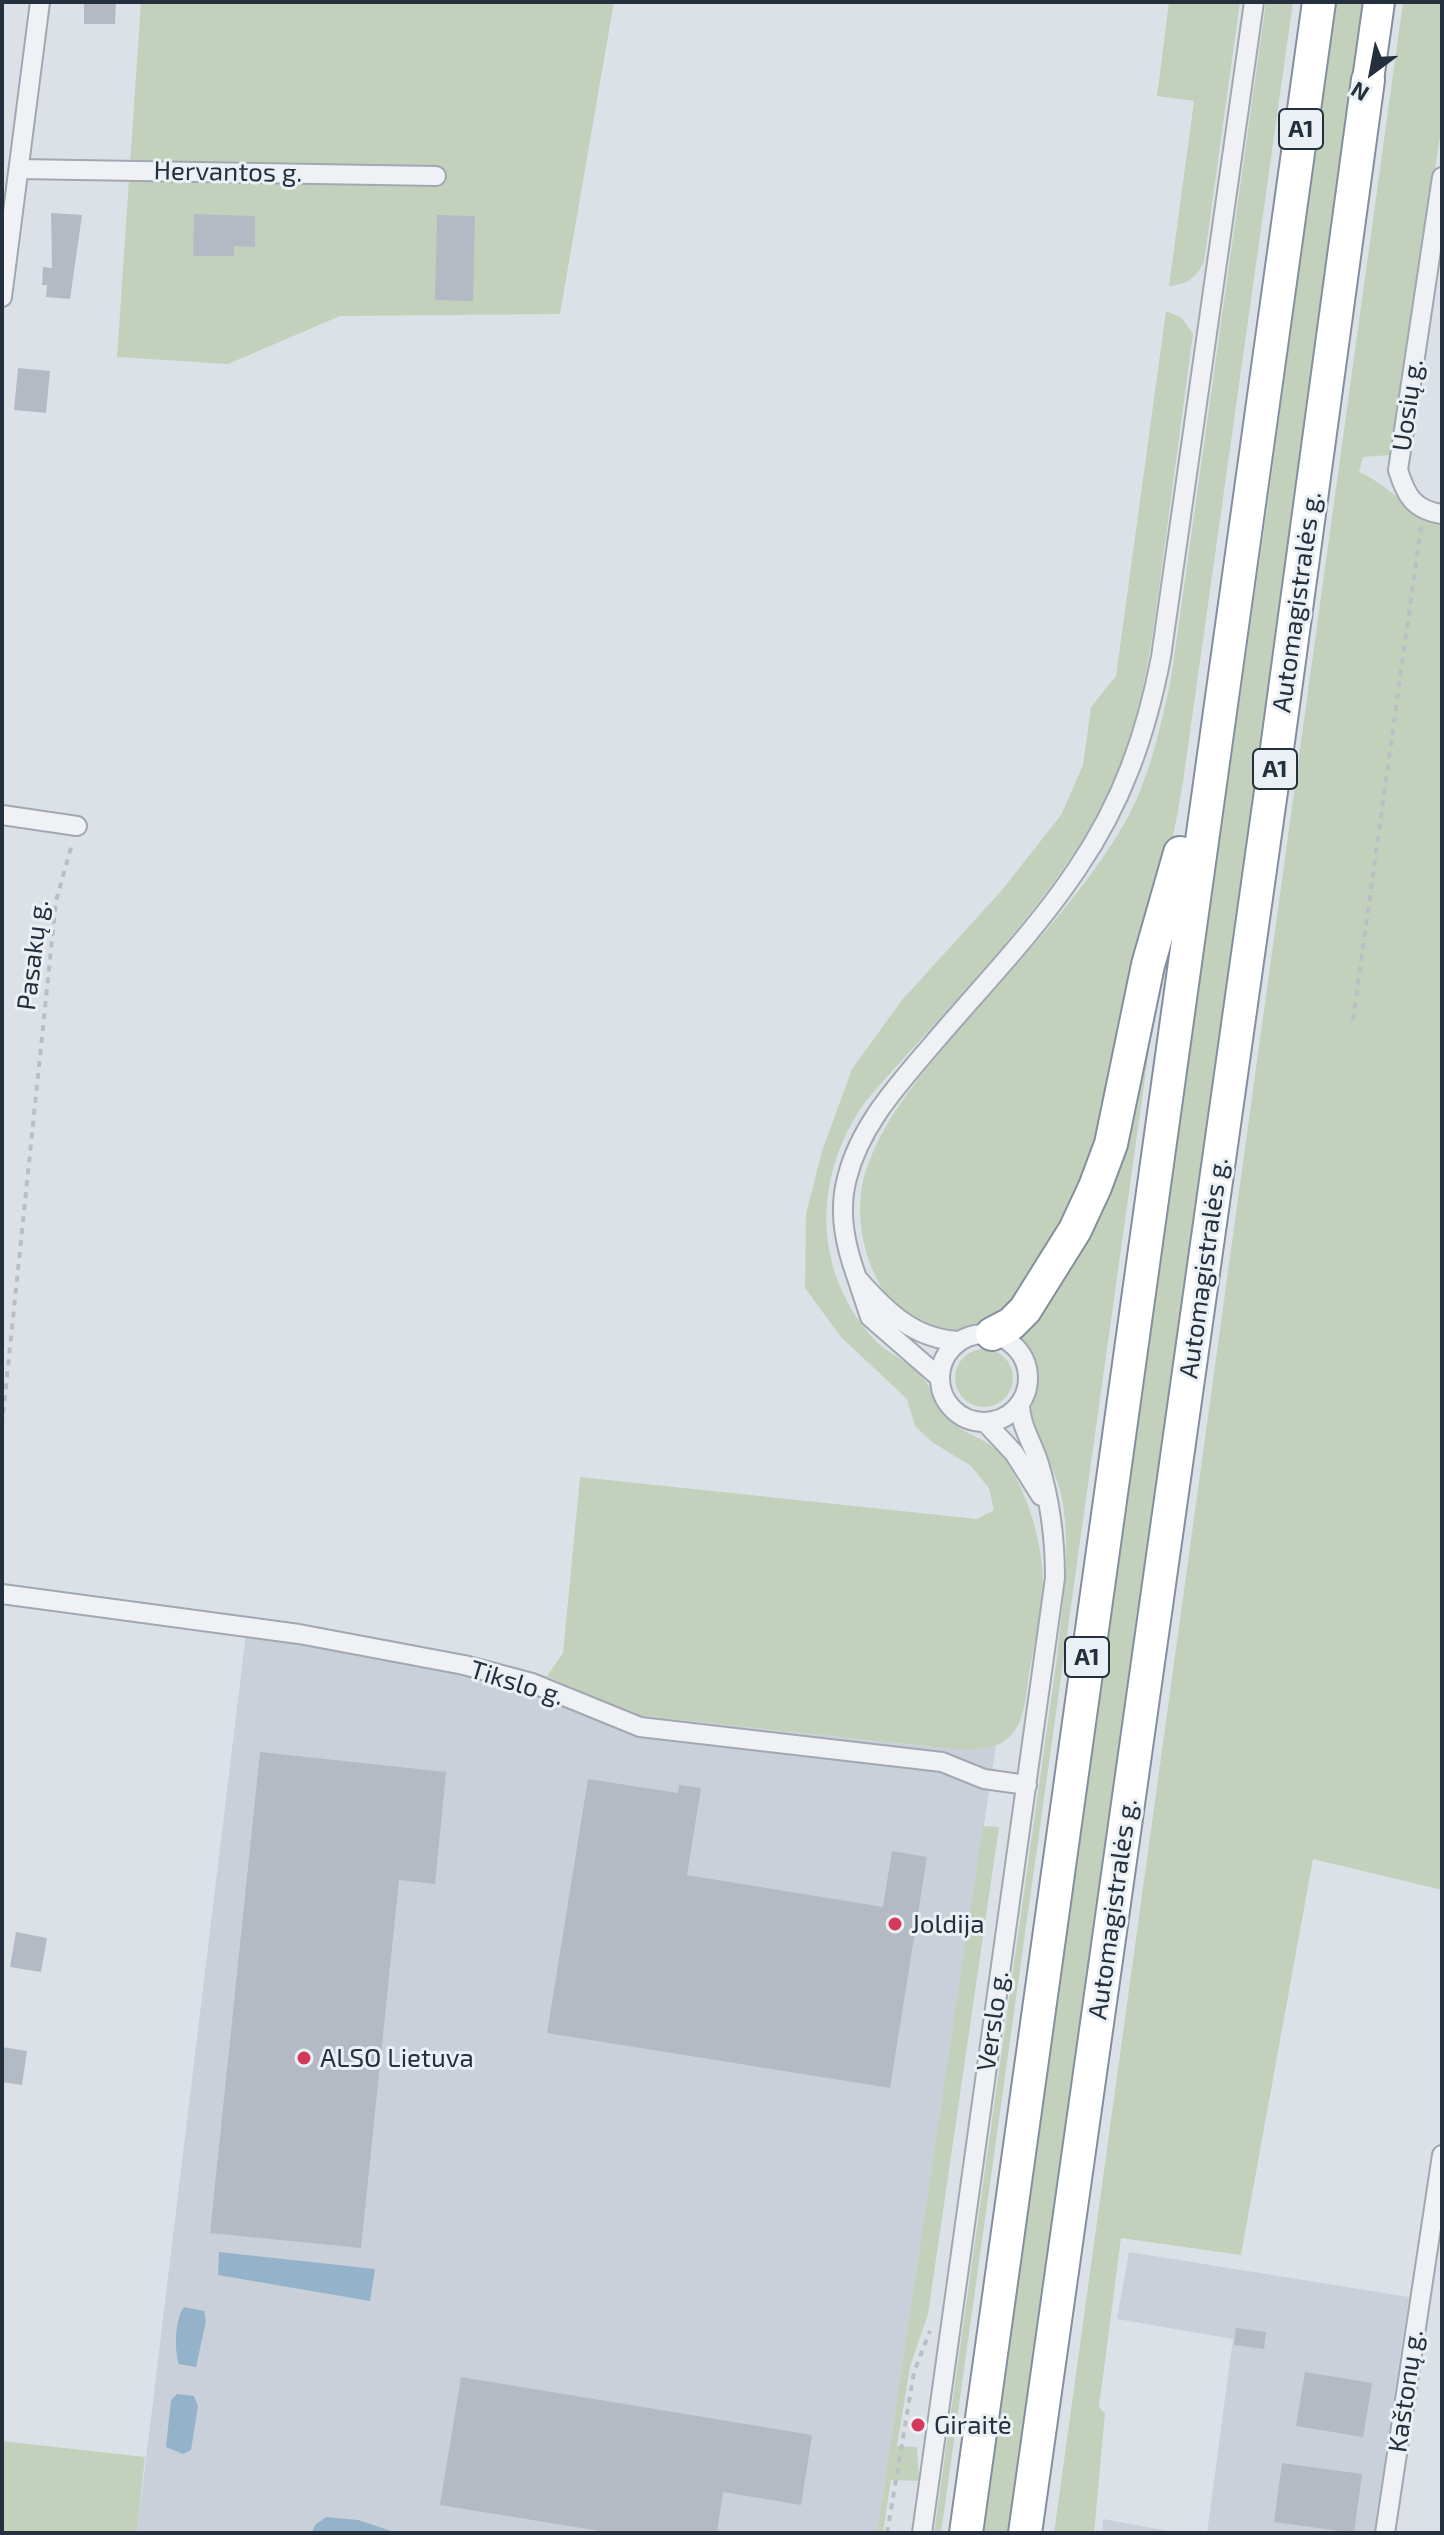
<!DOCTYPE html>
<meta charset="utf-8">
<style>
body{margin:0}
#map{position:relative;width:1444px;height:2535px;overflow:hidden;background:#dce1e7;font-family:"Exo 2",sans-serif}
canvas{display:block}
.frame{position:absolute;inset:0;border:4px solid #25303e;pointer-events:none}
.north{position:absolute;left:1332px;top:32px;width:80px;height:80px;-webkit-text-stroke:6px #ebf0f5;paint-order:stroke;rotate:212deg;font-size:22px;font-weight:700;line-height:32px;text-align:center;color:#25303e}
.north::after{content:'';display:block;margin:auto;width:28px;height:36px;background:#25303e;clip-path:polygon(50% 0,100% 100%,50% 72%,0 100%)}
</style>
<div id="map">
<canvas width="1444" height="2535"></canvas>
<div class="frame"></div>
<div class="north">N</div>
</div>
<script>
const ctx = document.querySelector('canvas').getContext('2d');
ctx.lineJoin = 'round';
function fill(path, color) { ctx.fillStyle = color; ctx.fill(path, 'evenodd'); }
function trace(path, color, width, dash) { ctx.strokeStyle = color; ctx.lineWidth = width; ctx.lineCap = dash ? 'butt' : 'round'; ctx.setLineDash(dash || []); ctx.stroke(path); }
function label(font, color, halo, rows, align = 'center') {
  ctx.font = font + ' "Exo 2",sans-serif'; ctx.lineWidth = 6; ctx.setLineDash([]); ctx.textBaseline = 'middle'; ctx.strokeStyle = halo; ctx.fillStyle = color; for (const [text, x, y, turn = 0] of rows) {
    ctx.save(); ctx.translate(x, y); ctx.rotate((+turn || 0) * Math.PI / 180); ctx.textAlign = isNaN(turn) ? turn : align; if (halo) ctx.strokeText(text, 0, 0); ctx.fillText(text, 0, 0); ctx.restore();
  }
}
fill(new Path2D(`
 M248,1617L392,1640L547,1676L633,1715L953,1749L996,1745L877,2533H137Z
 M1129,2252L1409,2297L1374,2533H1207L1233,2339L1117,2319Z
 M1103,2519L1180,2533H1102Z`), '#cad0d9');
fill(new Path2D(`
 M141,2H614L560,314L340,316L228,364L117,357Z
 M1169,2H1240L1204,262C1196,278 1186,285 1169,286L1194,101L1157,96Z
 M1266,2H1293L1183,782C1169,867 1147,950 1128,1033C1118,1074 1113,1120 1098,1158C1081,1202 1052,1243 1029,1284C1020,1301 1012,1308 995,1318C903,1375 840,1248 866,1170C887,1108 938,1055 980,1006C1032,946 1090,886 1129,815C1151,773 1161,724 1171,679Z
 M1335,2H1366L1080,2050L1009,2533H978L1266,516Z
 M1403,2H1442V124L1391,455L1363,457L1359,472C1389,484 1413,518 1442,522V1890L1313,1859L1241,2255L1121,2238L1099,2407L1105,2414L1094,2533H1054Z
 M1166,311L1182,318L1193,334C1183,406 1174,478 1164,551C1152,640 1143,734 1098,814C1042,915 941,1014 865,1102C814,1175 811,1267 872,1337C886,1354 911,1361 924,1379C934,1393 936,1408 949,1420C967,1437 993,1439 1007,1462C1029,1498 1042,1541 1043,1583C1044,1612 1034,1645 1029,1674C1025,1697 1026,1724 1006,1740C993,1751 969,1749 953,1749L633,1715L547,1676L563,1653L580,1477L977,1519L994,1510L989,1488L971,1466L932,1442L915,1426L907,1399L841,1337L805,1288L806,1214L822,1151L852,1069L902,1000L1002,890L1061,815L1083,765L1091,707L1116,676Z
 M1161,964L941,2533H934L1057,1657C1062,1603 1073,1543 1060,1490C1054,1466 1035,1445 1032,1421C1027,1384 1052,1368 1018,1335L1062,1269Z
 M955 1378a29 29 0 1 1 58 0a29 29 0 1 1-58 0Z
 M983,1826L999,1827L928,2314L910,2367L897,2446L917,2447L919,2481L891,2480L883,2533H877Z
 M2,2441L145,2457L137,2533H2Z`), '#c3d1bc');
fill(new Path2D(`
 M219,2252L375,2269L370,2301L218,2275Z
 M184,2307L204,2311L206,2321L196,2367L179,2364C174,2350 175,2319 184,2307Z
 M177,2394L194,2396L198,2406L191,2450L183,2454L166,2447L171,2400Z
 M326,2517L358,2520L397,2533H312L315,2525Z`), '#94b2c9');
fill(new Path2D(`
 M84,2H116L115,24H84Z
 M51,213L82,215L70,299L46,297L47,285H42L43,267L52,268Z
 M194,214L255,216V247L234,246V256H193Z
 M437,215L475,216L473,301L435,300Z
 M18,368L50,371L46,413L14,410Z
 M260,1752L446,1772L435,1884L399,1880L361,2248L210,2233Z
 M588,1779L678,1793L679,1785L701,1788L687,1875L883,1907L892,1851L927,1857L890,2088L547,2033Z
 M16,1932L47,1938L41,1972L10,1967Z
 M2,2047L27,2051L22,2085L2,2082Z
 M1236,2328L1266,2332L1264,2349L1234,2345Z
 M1305,2372L1372,2383L1363,2437L1296,2426Z
 M461,2377L812,2435L801,2505L723,2492L717,2533H612L440,2505Z
 M1282,2463L1362,2474L1354,2533L1274,2522Z`), '#b3bac4');
const minor = new Path2D(`
 M19,169L436,176
 M1442,177L1398,470C1406,496 1414,510 1442,514
 M2,297L40,2
 M2,815L77,826
 M857,1278C845,1245 838,1212 847,1178C860,1126 897,1086 931,1046C980,988 1035,932 1077,869C1122,803 1146,735 1161,657L1254,2
 M940 1378a44 44 0 1 1 88 0a44 44 0 1 1-88 0Z
 M940,1378L870,1317L857,1278C886,1311 915,1340 960,1341
 M985,1422L1014,1453L1041,1496
 M2,1594L299,1634L464,1665L532,1683L640,1727L942,1762L984,1779L1027,1785
 M922,2533L1055,1578C1055,1540 1050,1500 1039,1464C1033,1443 1020,1426 1020,1404
 M1385,2533L1442,2155`);
const trunk = new Path2D(`
 M1368,80L1379,2`);
const motorway = new Path2D(`
 M992,1334L1011,1324L1025,1310L1075,1230L1095,1187L1111,1144L1148,965L1180,853
 M966,2533L1319,2
 M1025,2533L1276,756L1368,80`);
trace(minor, '#a1a8b1', 22);
trace(trunk, '#838f9e', 34);
trace(motorway, '#838f9e', 36);
trace(new Path2D(`
 M1353,1020L1421,526
 M2,1425L56,901L72,844
 M887,2533L914,2372L930,2331`), '#babfc5', 4, [6, 6]);
trace(minor, '#eff1f5', 18);
trace(trunk, '#fff', 30);
trace(motorway, '#fff', 32);
for (const [x, y, r, color] of [
 [895,1924,8,"#d4395b"],
 [304,2058,8,"#d4395b"],
 [918,2425,8,"#d4395b"]
]) { const dot = new Path2D(); dot.arc(x, y, r, 0, 2 * Math.PI); ctx.fillStyle = color; ctx.fill(dot); trace(dot, '#ebf0f5', 3); }
for (const [x, y, w] of [
 [1301,129,44],
 [1275,769,44],
 [1087,1657,44]
]) { const box = new Path2D(); box.roundRect(x - w / 2, y - 20, w, 40, 6); ctx.fillStyle = '#ebf0f5'; ctx.fill(box); trace(box, '#25303e', 2); }
label('bold 24px', '#25303e', null, [
 ["A1",1301,129],
 ["A1",1275,769],
 ["A1",1087,1657]
]);
label('26px', '#25303e', '#ebf0f5', [
 ["Hervantos g.",228,172,1],
 ["Uosių g.",1408,405,-82],
 ["Automagistralės g.",1297,602,-82],
 ["Pasakų g.",33,955,-83],
 ["Automagistralės g.",1204,1268,-82],
 ["Tikslo g.",517,1683,17],
 ["Automagistralės g.",1113,1909,-82],
 ["Verslo g.",993,2021,-82],
 ["Kaštonų g.",1406,2391,-82]
]);
label('26px', '#25303e', '#ebf0f5', [
 ["Joldija",911,1924],
 ["ALSO Lietuva",320,2058],
 ["Giraitė",934,2425]
], 'left');
</script>
